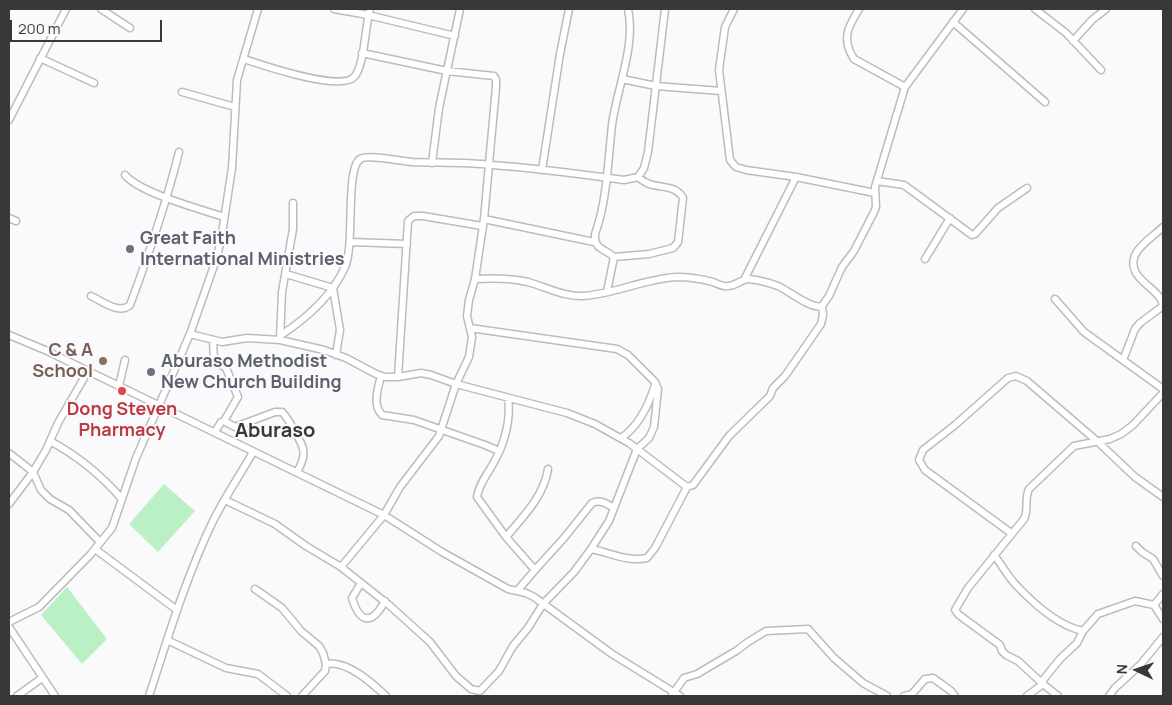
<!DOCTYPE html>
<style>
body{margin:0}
#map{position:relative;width:1172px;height:705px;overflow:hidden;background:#fafafc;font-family:Manrope,sans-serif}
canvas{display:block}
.frame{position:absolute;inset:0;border:10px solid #383838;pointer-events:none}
.north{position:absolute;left:1112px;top:645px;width:50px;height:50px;-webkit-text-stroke:4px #fafafc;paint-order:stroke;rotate:273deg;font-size:14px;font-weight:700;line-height:20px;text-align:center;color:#383838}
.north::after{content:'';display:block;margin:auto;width:18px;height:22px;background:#383838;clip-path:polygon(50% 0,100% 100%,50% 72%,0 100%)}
.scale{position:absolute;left:10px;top:20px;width:152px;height:22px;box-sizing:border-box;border:2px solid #383838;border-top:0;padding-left:6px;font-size:15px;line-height:18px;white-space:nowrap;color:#383838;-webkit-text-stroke:4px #fafafc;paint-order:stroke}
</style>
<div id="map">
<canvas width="1172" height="705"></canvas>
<div class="frame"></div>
<div class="north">N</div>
<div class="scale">200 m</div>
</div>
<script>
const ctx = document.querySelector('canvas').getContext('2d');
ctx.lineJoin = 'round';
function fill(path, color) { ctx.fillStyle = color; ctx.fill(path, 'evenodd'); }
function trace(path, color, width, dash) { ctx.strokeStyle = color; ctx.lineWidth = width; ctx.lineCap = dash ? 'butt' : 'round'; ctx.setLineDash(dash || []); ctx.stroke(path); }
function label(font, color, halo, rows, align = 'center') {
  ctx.font = font + ' Manrope,sans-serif'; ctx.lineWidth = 4; ctx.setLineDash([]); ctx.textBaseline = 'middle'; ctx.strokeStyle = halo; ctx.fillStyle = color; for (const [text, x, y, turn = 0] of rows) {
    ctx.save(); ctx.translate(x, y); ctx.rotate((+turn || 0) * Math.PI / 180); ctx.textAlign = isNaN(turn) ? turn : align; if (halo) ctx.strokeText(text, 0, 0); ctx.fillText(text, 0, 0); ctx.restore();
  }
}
fill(new Path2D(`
 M164,484L195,511L158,552L129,524Z
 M67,587L107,639L82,664L41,615Z`), '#bbf0c4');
const minor = new Path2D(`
 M101,9L130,28
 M334,9L368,15L455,36
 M734,9L725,27L719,70L730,160L736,167L746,170L796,177L875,193
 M859,9C848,27 841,39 854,59L905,87
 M1035,9L1066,33L1101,70
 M953,22L1045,102
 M1073,41L1092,20L1106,9
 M40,58L94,83
 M244,59C262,65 343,93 355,76C365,62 365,26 370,9
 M622,79L656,86L721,91
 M182,92L235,107
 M9,120L66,9
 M432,163L439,108L460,9
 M542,170L560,54L569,9
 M125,175C140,193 200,209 224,217
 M877,181L904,185L972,235L975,234L998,208L1027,188
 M9,218L16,221
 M484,219L594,242
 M351,242L407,244
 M614,257L649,254L673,248L678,242L683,198C676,185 661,188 649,184C645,182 641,180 638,177
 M925,259L950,218
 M286,274L333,288
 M475,279C493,278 511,278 528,282C546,287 564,297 583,296C615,294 644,279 676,277C688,277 702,279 713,282C718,284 723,287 728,286C736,286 741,279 749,279C758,280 770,283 778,286C789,291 812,310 822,306L829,296L842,267L854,251L874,212L876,207L875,187L905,87L963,9
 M744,280L796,177
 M333,288L340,330L336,355
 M607,292L614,257C604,248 594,250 595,234C607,202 608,160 612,125C617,88 636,46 628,9
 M91,296C102,301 119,315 130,305C149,254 166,204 179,152
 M1055,299L1084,332L1163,389
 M190,334L222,342L247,338L280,340L324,350L346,358L376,374L385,377H398L421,373L431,375L456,384L567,413L595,424L629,443L687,487L693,485L729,436L770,396L773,388L785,376L821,324L823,315L822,306
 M9,335L45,350L384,515L442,552L508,589L526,593L534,597L612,654L680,696
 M281,335C307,318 332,296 345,267C355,246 345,170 360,159C367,154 401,161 412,162C438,163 465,162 492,165C536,168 580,174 624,180L638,177L644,168L648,152L665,9
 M280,339L282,292L293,229V203
 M213,340L214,361L226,368L238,397L224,421
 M1123,360L1135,329L1140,323L1163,306C1162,288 1125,280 1135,255C1140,244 1155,235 1163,227
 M381,376C378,388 372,405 382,415L414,420L485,445L499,451
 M398,377L408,221L414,216H423L482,226
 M119,386L125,360
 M508,398C511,419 505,443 494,462C488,474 479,483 477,497L506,537L535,570L517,591
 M215,432L221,422L224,421L235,427L275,412H282C288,418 291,425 295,432C305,448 307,455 297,472
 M621,438C638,427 649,404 655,385
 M50,441C78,456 101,475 122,499
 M9,453L33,472L41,490L50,499L69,510L100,542
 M225,500L275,524L306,546L341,567L389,605L430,642L456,676L471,689L480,691L499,671L513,646L528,628L543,604L574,572L591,549L609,521L637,449L649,438L654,427L658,389L655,382L628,355L617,349L470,328
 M9,504L33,472L46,450L58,423L88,371
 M1011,533L925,470L919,460L923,450L955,425L1008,378L1016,376L1027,381L1098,442L1135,477L1163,497
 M506,537C523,517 544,496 548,469
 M1136,546L1142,552L1153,559L1163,576
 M95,549L177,610
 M591,549C612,553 626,562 647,558L655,548L687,487
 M994,555C1002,565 1008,577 1017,586C1034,604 1059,626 1083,631
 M341,567L384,515L400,487L439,436L456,384L469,357L472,337L467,316L469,300L475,279L484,219L496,87V80L494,76L447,71L362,53
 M535,570L564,538L592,503C600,499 607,504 614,508
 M361,583L352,598C360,624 372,625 385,601
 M255,589L282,608L301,631L319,646L323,653L326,664L325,671L302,696
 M1154,605L1163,594
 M9,622L39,607L90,555L112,528L136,458L190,334L216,260L221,240L232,168L237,80L258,9
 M9,627L55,696
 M167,640L226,668L258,674L287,696
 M326,664C347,660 372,683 386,696
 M672,695L684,678L697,674L736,651L748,642L766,631L808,629L834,658L863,683L887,696
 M17,696L42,678
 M149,696C168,637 186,577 213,521C225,497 240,475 253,452
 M904,696L912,694L925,679L933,678L951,691L955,696
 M1027,696L1043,684L1018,661L1006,655L1002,651L1000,645L959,615L955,610L968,588L1024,519C1029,510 1024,499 1029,489L1074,446L1110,439L1121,434L1133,425L1163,393
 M1058,696L1043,684V680L1060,659L1077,643L1083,631L1098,614L1135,601L1154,605L1163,619
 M1109,696L1115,688L1141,664L1163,637`);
trace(minor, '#bcbcbe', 9);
trace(minor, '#fff', 6);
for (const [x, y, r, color] of [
 [130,249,5,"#6b7280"],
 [103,361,5,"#8d6e63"],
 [151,372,5,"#6b7280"],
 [122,391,5,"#e0444e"]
]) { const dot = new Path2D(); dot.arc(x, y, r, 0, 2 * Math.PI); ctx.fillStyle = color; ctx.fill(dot); trace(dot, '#fafafc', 2); }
label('bold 18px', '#5b616d', '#fafafc', [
 ["Great Faith",140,239],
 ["International Ministries",140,260],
 ["Aburaso Methodist",161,362],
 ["New Church Building",161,383]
], 'left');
label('bold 18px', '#785e54', '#fafafc', [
 ["C & A",93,351],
 ["School",93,372]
], 'right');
label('bold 18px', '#be3a42', '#fafafc', [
 ["Dong Steven",122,410],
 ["Pharmacy",122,431]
]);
label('bold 20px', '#383838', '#fafafc', [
 ["Aburaso",275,431]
]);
</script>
